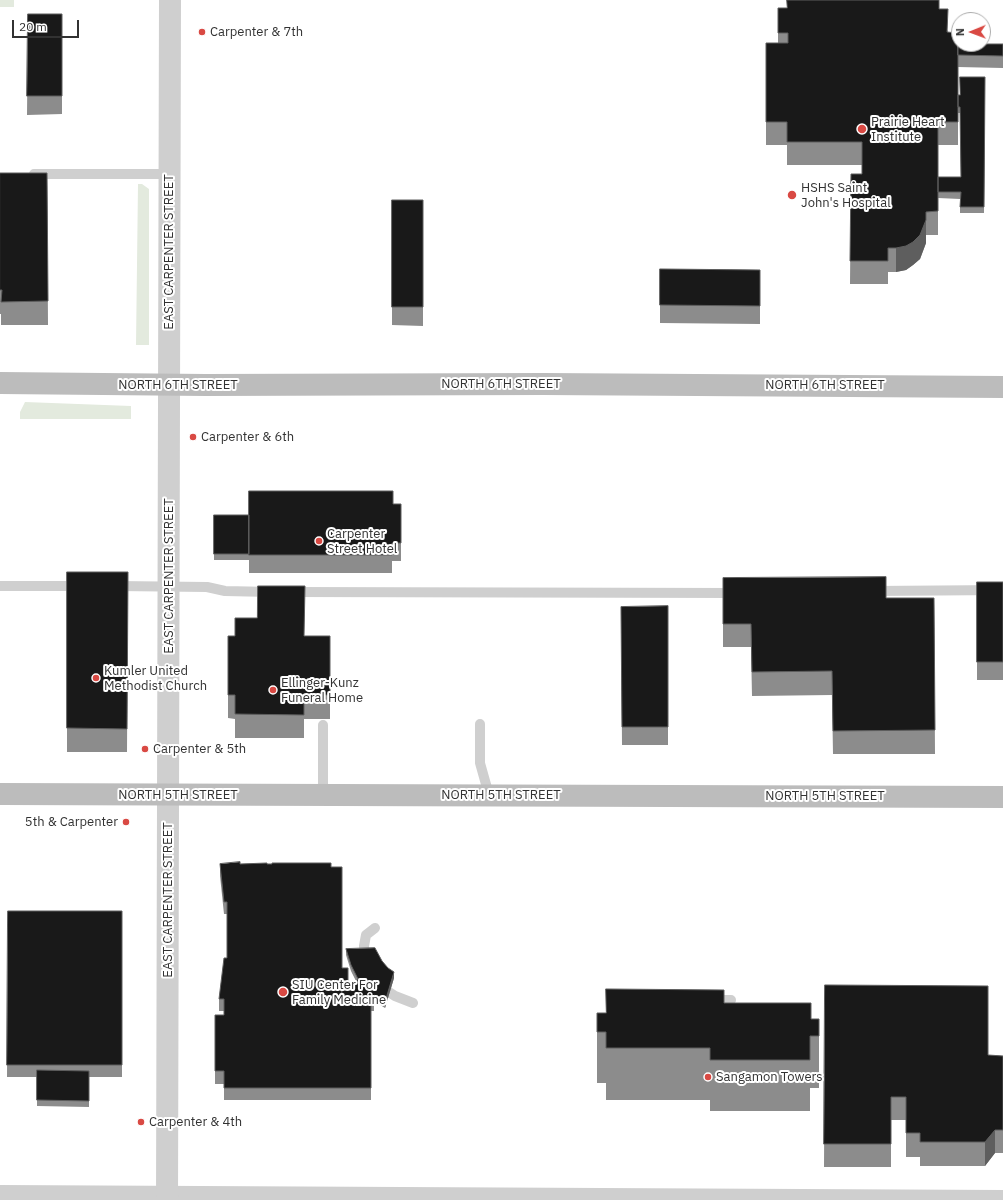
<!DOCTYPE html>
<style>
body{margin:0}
#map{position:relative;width:1003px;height:1200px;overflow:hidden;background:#fff;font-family:"IBM Plex Sans",sans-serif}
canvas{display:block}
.north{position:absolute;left:951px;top:12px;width:40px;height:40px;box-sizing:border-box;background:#fff;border:1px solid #adadad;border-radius:50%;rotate:269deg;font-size:11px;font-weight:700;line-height:16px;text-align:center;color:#323232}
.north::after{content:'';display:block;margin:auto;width:14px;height:18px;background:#d94943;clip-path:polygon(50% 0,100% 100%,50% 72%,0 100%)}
.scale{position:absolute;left:12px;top:20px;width:67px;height:18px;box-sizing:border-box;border:2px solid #323232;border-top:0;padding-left:5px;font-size:12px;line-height:14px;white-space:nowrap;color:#323232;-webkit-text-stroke:3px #fff;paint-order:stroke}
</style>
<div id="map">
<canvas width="1003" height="1200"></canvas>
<div class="north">N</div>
<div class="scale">20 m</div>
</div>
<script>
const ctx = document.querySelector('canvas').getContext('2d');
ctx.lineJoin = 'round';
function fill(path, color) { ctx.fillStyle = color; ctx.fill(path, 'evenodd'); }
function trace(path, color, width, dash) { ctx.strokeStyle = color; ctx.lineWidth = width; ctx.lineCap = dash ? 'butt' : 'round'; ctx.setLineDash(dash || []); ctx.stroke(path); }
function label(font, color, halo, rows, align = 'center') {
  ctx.font = font + ' "IBM Plex Sans",sans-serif'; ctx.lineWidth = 4; ctx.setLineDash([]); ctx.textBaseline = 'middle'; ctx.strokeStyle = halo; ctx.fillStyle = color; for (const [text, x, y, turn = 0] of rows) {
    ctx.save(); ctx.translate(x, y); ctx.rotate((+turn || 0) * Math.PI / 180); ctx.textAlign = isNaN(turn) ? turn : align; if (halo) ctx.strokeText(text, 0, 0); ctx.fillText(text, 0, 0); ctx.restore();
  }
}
fill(new Path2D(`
 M0,0H14V7H0Z
 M138,184H142L149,189V345H136Z
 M25,402L131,406V419H20V412Z`), '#e3eade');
trace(new Path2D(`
 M34,174H170
 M0,586H80
 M116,586L207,587L225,591L271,592
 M873,591L1003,590
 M291,592L735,593
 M480,724V763L489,795
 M323,725V795
 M365,961L364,946L366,935L375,928
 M378,985L395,996L413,1003
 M711,1000H731`), '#cfcfcf', 10);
trace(new Path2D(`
 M0,1195L1003,1200`), '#cfcfcf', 20);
trace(new Path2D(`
 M167,1200L170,0`), '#cfcfcf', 22);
trace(new Path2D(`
 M0,383L206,385L543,384L1003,387
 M0,794L1003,797`), '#bcbcbc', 22);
fill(new Path2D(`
 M778,8L939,9L948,32L958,44H1003V68L958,67V95H960L985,77L984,213H960V199L938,198V191V235H926V243L920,259L913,265L906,270L896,272H888V284H850L851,174H862V165H787V145H766V43H778ZM958,113H960L961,177H938V145H958Z
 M28,14H62V114L27,115Z
 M0,173H47L48,325H1V314H0Z
 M392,200H423V326L392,325Z
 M660,269L760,270V324L660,323Z
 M393,504H401V561H392V573H249V560H214V515H249Z
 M67,572H128L127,752H67Z
 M723,578L886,598H934L935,754H833L832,695L752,696L751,647H723Z
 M977,582H1003V680H977Z
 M668,606V745H622L621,607Z
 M228,636H330V719H304V738H235V719L228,718Z
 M220,864H267L331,867L342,968H348V988L356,981L351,971L346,955V949L382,961L394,978L385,1008L374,1001V1011H371V1100H224V1084H215V1015H224V1011H219V999L227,958V914H224L220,876Z
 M8,911H122V1077H89V1107L37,1106V1077H7Z
 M825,985L988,1055L1003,1056V1153H995L985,1166H920V1157H906V1120H891V1167H824Z
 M724,1003L811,1019H819V1088H810V1111H710V1100H606V1083H597V1013H606Z`), '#8c8c8c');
fill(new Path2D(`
 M926,212V243L920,259L913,265L906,270L896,272V248Z
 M394,972V978L385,1008V1002Z
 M995,1130V1153L985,1166V1142Z`), '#5e5e5e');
const building = new Path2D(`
 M787,0H939V9H948L947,32L958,33V122H938V211L926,212V220L920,235L913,242L906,246L896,248H888V261H850L851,174H862V142H787V122H766V43H788V33H778V8H787Z
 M28,14H62V96H27Z
 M958,44H1003V56L958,55Z
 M960,77H985L984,207H960L961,192H938V177H961L960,107H958V95H960Z
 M0,173H47L48,301L1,302L2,290H0Z
 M392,200H423V307H392Z
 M660,269L760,270V306L660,305Z
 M249,491H393V504H401V543H392V555H249Z
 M214,515H249V554H214Z
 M67,572H128L127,729L67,728Z
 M886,577V598H934L935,730L833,731L832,671L752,672L751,624H723V578Z
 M977,582H1003V662H977Z
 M258,586H305L304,636H330V695H304V715L235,714V695H228V636H235V618H257Z
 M668,606V727H622L621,607Z
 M240,862V864L267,863V864H272V863H331V867H342V968H348V982H342L341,999H371V1088H224V1071H215V1015H224V999H219L224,958H227V902H224L220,864Z
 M8,911H122V1065H7Z
 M375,948L382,961L388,968L394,972L385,1002L374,995V1005H371V999H342V988H348L358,979L351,965L346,949Z
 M825,985L988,986V1055L1003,1056V1130H995L985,1142H920V1133H906V1097H891V1144H824Z
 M606,989L724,990V1003H811V1019H819V1036H810V1060H710V1048H606V1032H597V1013H606Z
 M37,1070L89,1071V1101L37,1100Z`);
fill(building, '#191919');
trace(building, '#5e5e5e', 1);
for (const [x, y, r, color] of [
 [202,32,4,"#d94943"],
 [862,129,5,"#d94943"],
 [792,195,5,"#d94943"],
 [193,437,4,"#d94943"],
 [319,541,4,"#d94943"],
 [96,678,4,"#d94943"],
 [273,690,4,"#d94943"],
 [145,749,4,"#d94943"],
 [126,822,4,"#d94943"],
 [283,992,5,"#d94943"],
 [708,1077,4,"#d94943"],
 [141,1122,4,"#d94943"]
]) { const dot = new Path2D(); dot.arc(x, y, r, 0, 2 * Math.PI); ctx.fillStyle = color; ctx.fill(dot); trace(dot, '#fff', 1.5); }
label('13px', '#323232', '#fff', [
 ["Carpenter & 7th",210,32],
 ["Prairie Heart",871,122],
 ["Institute",871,137],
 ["HSHS Saint",801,188],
 ["John's Hospital",801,203],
 ["Carpenter & 6th",201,437],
 ["Carpenter",327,534],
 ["Street Hotel",327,549],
 ["Kumler United",104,671],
 ["Methodist Church",104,686],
 ["Ellinger-Kunz",281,683],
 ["Funeral Home",281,698],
 ["Carpenter & 5th",153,749],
 ["5th & Carpenter",118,822,"right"],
 ["SIU Center For",292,985],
 ["Family Medicine",292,1000],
 ["Sangamon Towers",716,1077],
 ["Carpenter & 4th",149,1122]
], 'left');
label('13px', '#323232', '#fff', [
 ["EAST CARPENTER STREET",169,252,-90],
 ["NORTH 6TH STREET",501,384],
 ["NORTH 6TH STREET",178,385],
 ["NORTH 6TH STREET",825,385],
 ["EAST CARPENTER STREET",169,576,-90],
 ["NORTH 5TH STREET",178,795],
 ["NORTH 5TH STREET",501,795],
 ["NORTH 5TH STREET",825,796],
 ["EAST CARPENTER STREET",168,900,-90]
]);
</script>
